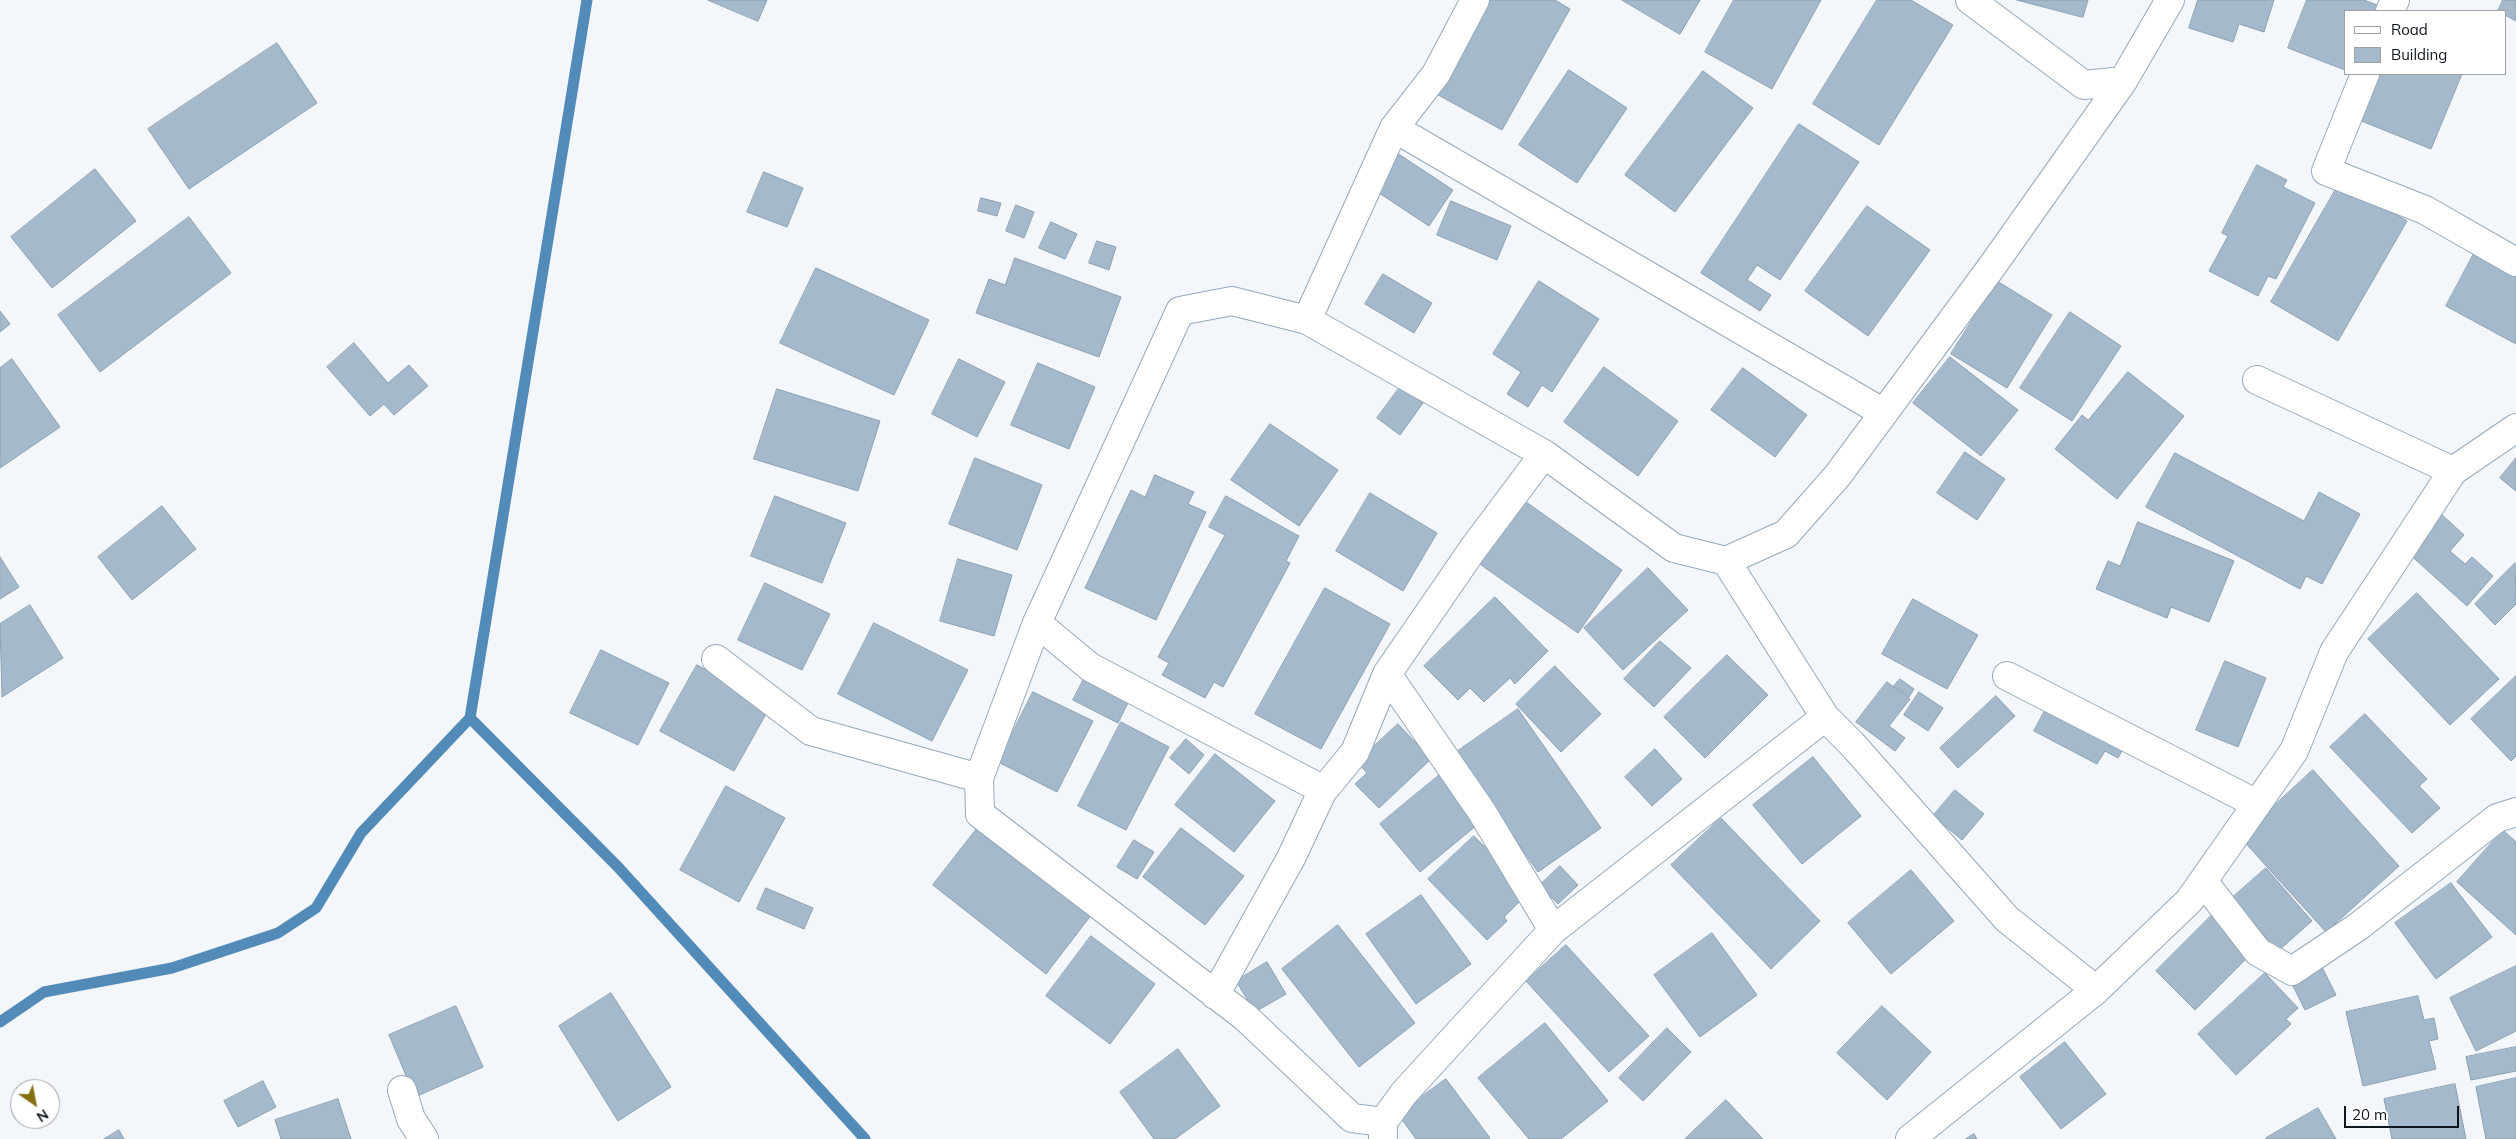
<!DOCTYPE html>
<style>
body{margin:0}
#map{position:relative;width:2516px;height:1139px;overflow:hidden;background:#f3f7fb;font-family:Mulish,sans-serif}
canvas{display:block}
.legend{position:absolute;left:2344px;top:10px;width:162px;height:65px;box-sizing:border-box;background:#fff;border:1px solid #9fa2a5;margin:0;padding:6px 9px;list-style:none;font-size:15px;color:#0e161d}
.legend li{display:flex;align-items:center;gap:10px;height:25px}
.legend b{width:25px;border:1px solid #9fa2a5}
.north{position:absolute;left:10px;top:1079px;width:50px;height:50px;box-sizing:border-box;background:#fff;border:1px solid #9fa2a5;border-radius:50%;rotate:147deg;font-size:14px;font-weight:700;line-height:20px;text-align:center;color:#0e161d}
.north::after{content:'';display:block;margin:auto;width:18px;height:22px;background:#867011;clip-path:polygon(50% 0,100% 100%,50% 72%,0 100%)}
.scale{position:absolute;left:2344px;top:1106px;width:115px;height:22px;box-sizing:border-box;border:2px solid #0e161d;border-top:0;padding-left:6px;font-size:15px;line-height:18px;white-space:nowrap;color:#0e161d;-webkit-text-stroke:4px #fff;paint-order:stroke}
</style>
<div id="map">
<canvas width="2516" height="1139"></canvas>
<ul class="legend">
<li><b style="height:6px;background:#fff"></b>Road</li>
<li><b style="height:14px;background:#a4b9cc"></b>Building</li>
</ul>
<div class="north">N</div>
<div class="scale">20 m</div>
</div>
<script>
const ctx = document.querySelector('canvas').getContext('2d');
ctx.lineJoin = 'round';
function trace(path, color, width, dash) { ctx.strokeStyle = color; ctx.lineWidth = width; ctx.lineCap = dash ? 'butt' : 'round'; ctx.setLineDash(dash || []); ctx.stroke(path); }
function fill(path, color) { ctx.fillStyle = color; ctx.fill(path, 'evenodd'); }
trace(new Path2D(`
 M470,718L618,867L865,1139
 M0,1022L44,992L172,968L278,933L316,908L361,833L470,718L587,0`), '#538bb8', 11);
const building = new Path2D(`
 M708,0H767L758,21Z
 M1482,0H1555L1570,9L1502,130L1431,91Z
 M1622,0H1700L1680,34Z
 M1734,0H1821L1772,89L1705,52Z
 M1877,0H1911L1953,25L1879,145L1813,104Z
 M2017,0H2088L2083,17Z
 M2198,0H2274L2264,32L2239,24L2233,42L2189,28Z
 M2307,0H2364L2382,7L2380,11H2345V70L2288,48Z
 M2503,0H2516V21L2505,15V11H2498Z
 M277,43L317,103L189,189L148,129Z
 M1569,70L1627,108L1577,183L1519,145Z
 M1703,71L1753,108L1675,212L1625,175Z
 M2373,74H2462L2431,149L2354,118Z
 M1799,124L1859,162L1780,280L1757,265L1747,280L1771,295L1760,311L1701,273Z
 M1397,153L1453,190L1429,226L1373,189Z
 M2257,165L2287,180L2283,187L2315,203L2276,279L2268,276L2258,296L2209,271L2228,236L2222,233Z
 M95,169L136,221L52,288L11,237Z
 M764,172L803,188L787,227L747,212Z
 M2340,182L2407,221L2338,341L2271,302Z
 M981,198L1001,203L997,216L978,211Z
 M1451,201L1511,226L1497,260L1437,235Z
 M1016,205L1034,212L1024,238L1006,231Z
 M1867,206L1930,250L1868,336L1805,291Z
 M189,217L231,273L100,372L58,315Z
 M1051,222L1077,234L1065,259L1039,248Z
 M1097,241L1116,247L1109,270L1089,263Z
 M2477,248L2516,269V344L2446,306Z
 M1015,258L1121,297L1099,357L976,313L989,279L1005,285Z
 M816,268L929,320L894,395L780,343Z
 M1383,274L1432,303L1414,333L1365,304Z
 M1539,281L1599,319L1552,392L1542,385L1528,407L1507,394L1521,372L1493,354Z
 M1997,281L2052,315L2007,388L1951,354Z
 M0,311L10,324L0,332Z
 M2070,312L2121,346L2072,421L2020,388Z
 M354,343L388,383L409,365L428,386L394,415L384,404L370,416L327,367Z
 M1950,357L2018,410L1981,456L1913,403Z
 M12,359L60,427L0,468V368Z
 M959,359L1005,382L977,437L932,414Z
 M1038,363L1095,387L1069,449L1011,425Z
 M1604,367L1678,421L1638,476L1564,422Z
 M1743,368L1807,415L1775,457L1711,410Z
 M2128,372L2184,416L2117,499L2055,449L2082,415L2088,420Z
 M1400,387L1423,403L1400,435L1377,418Z
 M777,389L880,421L858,491L754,459Z
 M1270,424L1338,470L1299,526L1231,480Z
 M1965,452L2005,479L1977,520L1937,493Z
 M2175,453L2304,521L2319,492L2360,514L2322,584L2306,576L2300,589L2146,507Z
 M975,458L1042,485L1017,550L949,524Z
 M2516,458V491L2500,478Z
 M1155,475L1194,492L1188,504L1206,512L1156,620L1085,588L1131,490L1145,497Z
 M1370,493L1437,533L1403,591L1336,551Z
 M775,496L846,523L822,583L751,556Z
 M1226,496L1299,536L1286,561L1290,563L1223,687L1214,682L1205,698L1162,675L1169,663L1158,657L1225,535L1209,527Z
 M1519,497L1622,570L1578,633L1474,560Z
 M162,506L196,549L132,600L98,557Z
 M2441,514L2464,535L2450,551L2465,564L2472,557L2493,576L2467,606L2407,552Z
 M2138,522L2234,561L2209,622L2171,607L2167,618L2096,589L2108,561L2120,566Z
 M0,557L19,587L0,599Z
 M958,559L1012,575L994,636L940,621Z
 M2515,563L2516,604L2495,625L2475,604Z
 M1648,568L1688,610L1623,670L1584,628Z
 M765,583L830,614L802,670L738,640Z
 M1325,588L1390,624L1321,749L1255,714Z
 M2417,593L2499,679L2450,725L2368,639Z
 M1495,597L1548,651L1515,684L1510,678L1484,702L1470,688L1458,700L1424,666Z
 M1913,599L1978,635L1947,689L1882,654Z
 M30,605L63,658L2,697L0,624Z
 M874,623L968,670L932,741L838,694Z
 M1660,641L1691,668L1654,707L1624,679Z
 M601,650L669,683L638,745L570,713Z
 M1727,655L1768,695L1705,758L1664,717Z
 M2225,661L2266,678L2238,747L2196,730Z
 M697,665L771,705L734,771L660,731Z
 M1555,666L1601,714L1561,752L1516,704Z
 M1087,673L1132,695L1118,723L1073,700Z
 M2516,676V756L2511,761L2471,719Z
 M1900,679L1914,689L1909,697L1894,686Z
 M1887,682L1910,699L1889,726L1905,738L1895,751L1856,722Z
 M1033,692L1093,721L1057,792L998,762Z
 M1919,692L1943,708L1928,731L1904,715Z
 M1996,696L2015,716L1958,768L1940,748Z
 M2049,703L2125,745L2118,758L2105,751L2097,764L2034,731Z
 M1518,709L1601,828L1538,872L1455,753Z
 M2365,714L2427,779L2419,786L2440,808L2412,833L2330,747Z
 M1121,722L1169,747L1126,830L1078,806Z
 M1398,724L1431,759L1379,808L1355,784L1367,773L1357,762Z
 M1186,739L1204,755L1189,774L1170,758Z
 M1655,749L1682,779L1652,806L1625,777Z
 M1215,754L1275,801L1234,852L1175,805Z
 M1813,757L1861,816L1802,864L1753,805Z
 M2313,770L2399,866L2326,932L2240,837Z
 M1443,772L1483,820L1420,872L1380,824Z
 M726,786L785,818L739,902L680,870Z
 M1955,790L1984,814L1962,840L1933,816Z
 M1721,818L1820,921L1771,969L1671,865Z
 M979,826L1092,914L1046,974L933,885Z
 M1181,828L1244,876L1205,925L1143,877Z
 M2503,830L2516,842V935L2457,882Z
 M1474,836L1529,892L1504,917L1507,921L1487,940L1428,879Z
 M1134,840L1154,852L1137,879L1117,867Z
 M1560,866L1578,885L1558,904L1540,885Z
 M2266,868L2312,921L2278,951L2232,898Z
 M1911,870L1954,921L1891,974L1848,923Z
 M2451,883L2492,937L2436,979L2395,923Z
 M766,888L813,908L804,929L757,909Z
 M1421,895L1471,964L1416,1004L1366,934Z
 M2211,916L2250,955L2195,1010L2156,971Z
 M1338,925L1415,1023L1359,1067L1282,969Z
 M1712,933L1757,995L1700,1037L1654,975Z
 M1091,936L1155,984L1110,1044L1046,996Z
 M1566,945L1649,1036L1609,1072L1526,981Z
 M1267,962L1286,994L1255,1012L1236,981Z
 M2516,966V1031L2476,1051L2450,998Z
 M2322,967L2336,995L2305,1010L2291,982Z
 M2265,973L2298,1008L2286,1019L2291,1024L2236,1075L2198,1034Z
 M611,993L671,1087L618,1121L559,1026Z
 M2418,996L2424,1020L2434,1018L2438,1039L2429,1041L2436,1069L2363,1086L2346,1012Z
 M456,1006L483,1067L415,1097L389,1035Z
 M1882,1006L1931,1052L1887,1100L1837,1053Z
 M1545,1023L1608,1101L1561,1139H1529L1478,1078Z
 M1667,1028L1691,1052L1643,1101L1619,1078Z
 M2065,1042L2106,1094L2061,1129L2020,1077Z
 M2516,1047V1071L2471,1080L2466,1057Z
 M1178,1049L1220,1106L1175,1139H1154L1120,1092Z
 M2516,1078V1139H2486L2476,1087Z
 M1446,1079L1490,1138L1488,1139H1416L1398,1114Z
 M263,1081L276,1107L238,1127L224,1101Z
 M2455,1084L2466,1139H2392L2384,1099Z
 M338,1099L351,1139H281L275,1120Z
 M1726,1100L1763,1139H1685Z
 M2318,1108L2336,1139H2266V1138Z
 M119,1130L124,1139H104Z
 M1974,1134L1977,1139H1966Z`);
fill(building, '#a4b9cc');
trace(building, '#8ca0b2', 1);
const minor = new Path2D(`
 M1970,0L2084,85L2123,81
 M2390,11L2395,0
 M2365,74L2326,171L2425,210L2516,262
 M1394,128L1884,413
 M1307,320L1394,128L1436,74L1475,0
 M2257,380L2453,471
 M1726,561L1825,717L1852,744L2007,919L2096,990
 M1037,623L1090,667L1314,785L1322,792L1355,752L1387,674L1473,549L1544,454
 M716,659L811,731L979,778
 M1387,674L1482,812L1553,930
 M2007,676L2257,804
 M2203,881L2258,952L2292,971L2359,926L2497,818L2516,812
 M1215,995L1291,858L1322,792
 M402,1090L411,1119L424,1139
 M1383,1122L1352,1118L1245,1017L980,814L979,778L1037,623L1180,311L1232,301L1307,320L1544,454L1674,548L1726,561L1786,534L1838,475L1993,265L2123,81L2170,0
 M1383,1139V1122L1404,1093L1553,930L1825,717
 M1910,1139L2096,990L2189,901L2294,751L2334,652L2453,471L2516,428`);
trace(minor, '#95a9bc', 30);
trace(minor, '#fff', 28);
</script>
